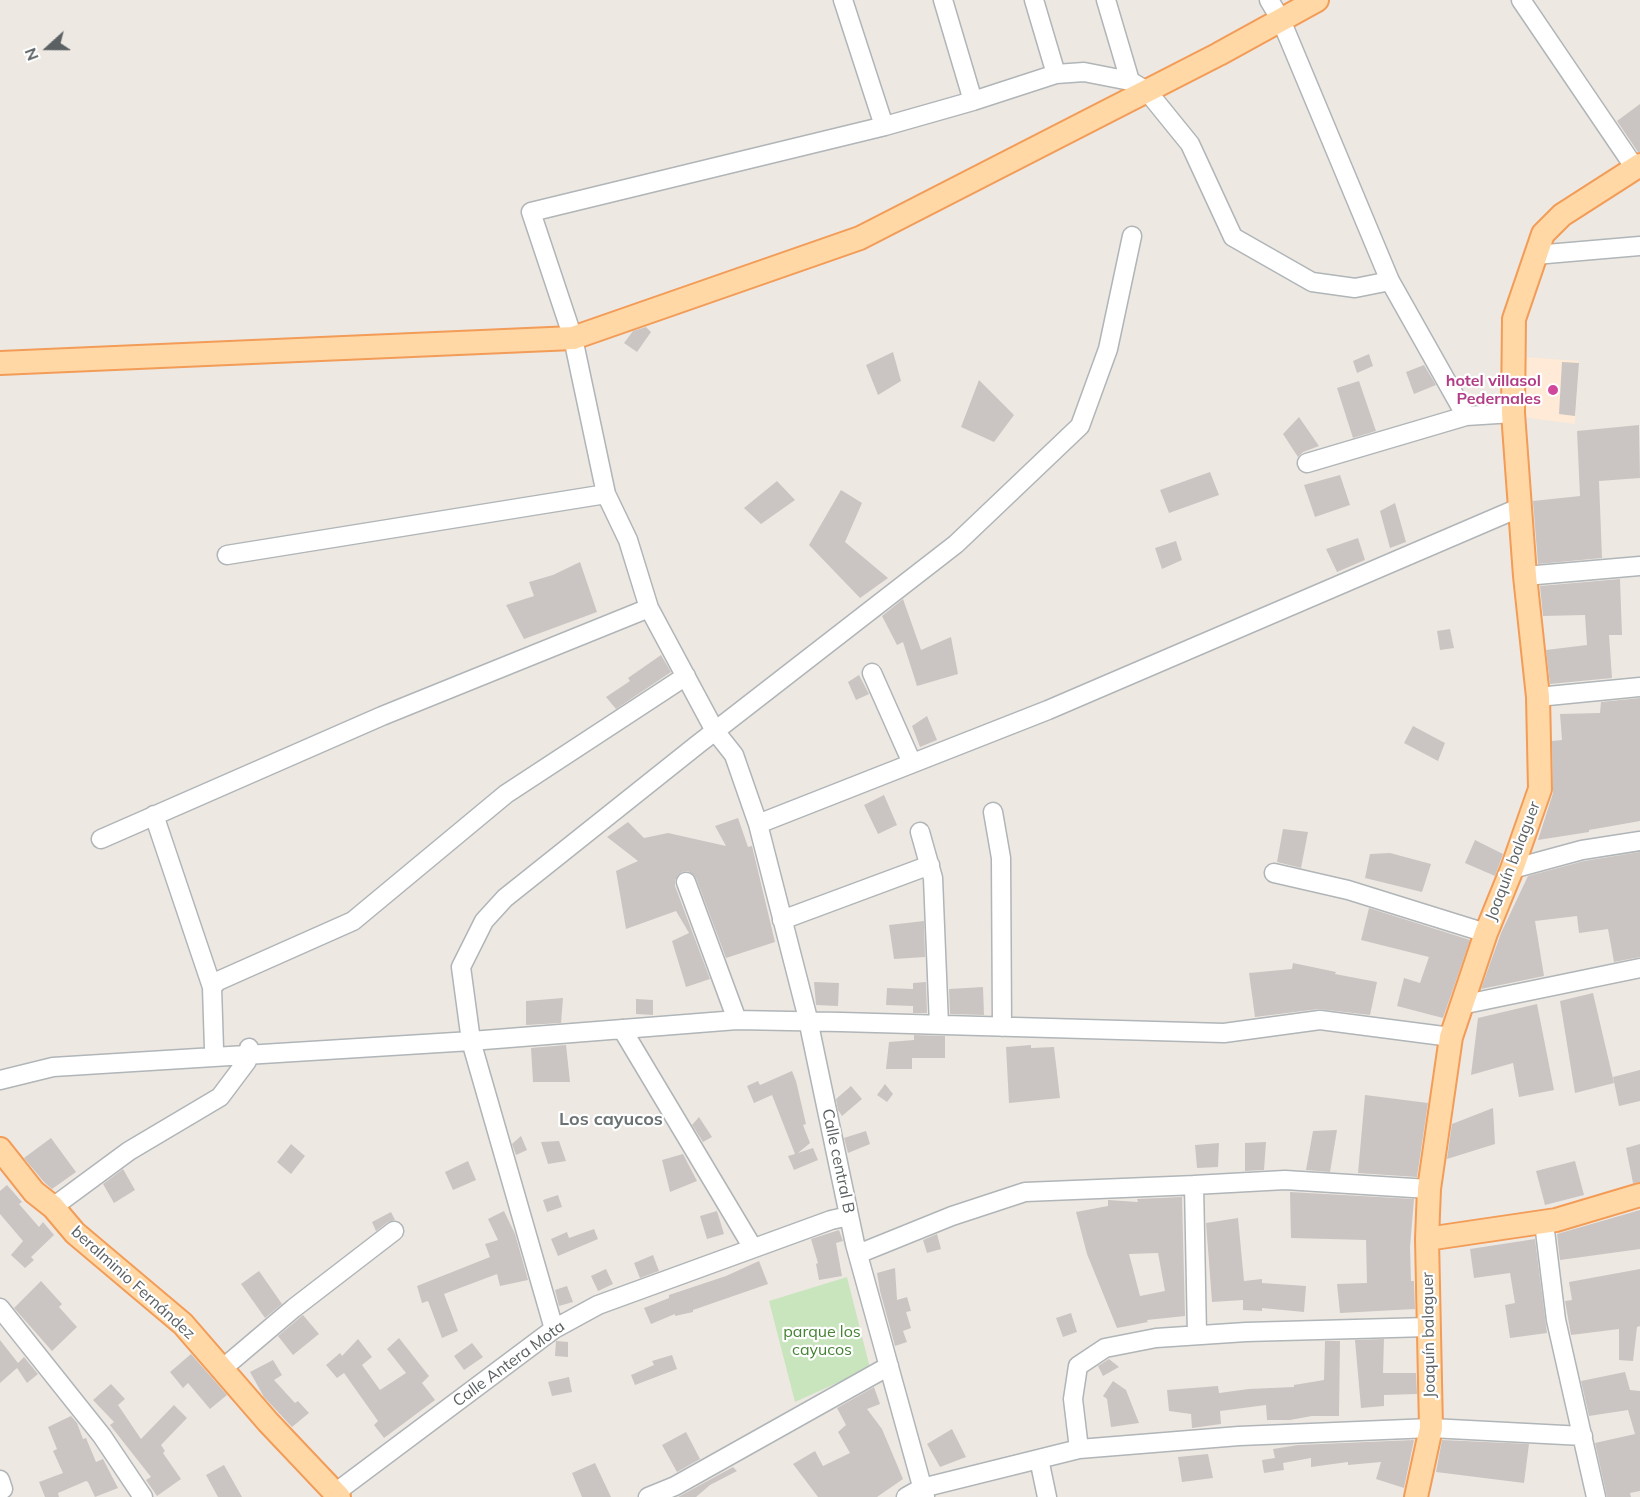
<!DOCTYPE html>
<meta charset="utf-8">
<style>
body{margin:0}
#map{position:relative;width:1640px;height:1497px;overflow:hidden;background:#eee8e2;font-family:Mulish,sans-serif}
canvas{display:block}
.north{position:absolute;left:18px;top:18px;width:60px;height:60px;-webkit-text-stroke:4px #fff;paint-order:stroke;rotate:249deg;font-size:16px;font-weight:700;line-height:24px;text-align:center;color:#5b6163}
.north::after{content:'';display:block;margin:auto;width:21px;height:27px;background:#5b6163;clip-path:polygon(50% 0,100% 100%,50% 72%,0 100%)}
</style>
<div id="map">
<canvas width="1640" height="1497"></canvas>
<div class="north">N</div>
</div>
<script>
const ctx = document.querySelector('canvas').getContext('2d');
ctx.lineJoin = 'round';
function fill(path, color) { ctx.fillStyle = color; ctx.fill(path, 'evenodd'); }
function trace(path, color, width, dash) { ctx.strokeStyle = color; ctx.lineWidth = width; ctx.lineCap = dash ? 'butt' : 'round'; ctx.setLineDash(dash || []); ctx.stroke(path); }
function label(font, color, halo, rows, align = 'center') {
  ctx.font = font + ' Mulish,sans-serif'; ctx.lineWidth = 4.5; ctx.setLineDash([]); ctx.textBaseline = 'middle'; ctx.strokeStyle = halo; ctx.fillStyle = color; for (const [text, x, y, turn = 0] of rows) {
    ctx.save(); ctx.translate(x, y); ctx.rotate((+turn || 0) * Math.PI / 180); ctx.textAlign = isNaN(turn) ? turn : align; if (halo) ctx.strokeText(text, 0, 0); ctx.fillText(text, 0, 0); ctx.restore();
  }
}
fill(new Path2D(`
 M1524,357L1579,361L1575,424L1522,417Z`), '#feead7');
fill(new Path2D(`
 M847,1277L870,1368L795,1402L769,1301Z`), '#c9e5be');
fill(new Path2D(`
 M1640,104V152H1638L1617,121Z
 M646,327L651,332L637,352L624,343L633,331Z
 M893,352L901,381L878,395L866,365Z
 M1369,354L1373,366L1357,373L1353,361Z
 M1562,362L1579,363L1575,416L1559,414Z
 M1424,365L1436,385L1414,394L1406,372Z
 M979,380L1014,415L994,442L961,427Z
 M1359,381L1376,431L1353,438L1337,388Z
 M1299,417L1319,446L1303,452L1298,457L1283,434Z
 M1639,425L1640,478L1599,481L1602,558L1538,564L1533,501L1580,496L1577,431Z
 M1210,472L1219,495L1169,513L1160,490Z
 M1340,475L1350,505L1315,517L1304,485Z
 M777,481L795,500L761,524L744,508Z
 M841,490L862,503L845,542L888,578L860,598L809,545Z
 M1395,503L1406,542L1390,548L1380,511Z
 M1358,538L1365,560L1337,572L1326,549Z
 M1176,541L1182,560L1162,569L1155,548Z
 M580,562L597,612L524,639L506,605L534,596L529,582L553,575Z
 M1620,579L1622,635H1609L1612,678L1550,684L1546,650L1587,645L1585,615L1543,616L1540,586Z
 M903,599L921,650L951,637L958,674L917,686L903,642L897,645L882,616Z
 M1450,629L1454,648L1440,650L1437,631Z
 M661,655L671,672L616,709L606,697L630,681L628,678Z
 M859,675L869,694L856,700L848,682Z
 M1640,698V821L1589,830V832L1538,840L1553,793L1552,741L1562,740L1560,714L1600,713L1601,702Z
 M927,716L937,740L920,747L912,726Z
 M1413,726L1445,743L1438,761L1404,743Z
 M884,795L897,825L878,834L864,805Z
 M738,818L748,847L752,846L775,942L726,958L696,878L688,871L682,872L675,880V886L710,979L686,987L672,941L689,933L676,911L626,929L616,871L638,861L607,837L628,822L644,838L668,833L726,846L715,826Z
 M1283,829L1308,832L1301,868L1277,862Z
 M1475,840L1503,854L1495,876L1465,863Z
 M1640,852V957L1614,962L1608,929L1579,933L1577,916L1535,921L1544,976L1481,989L1501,933L1528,876L1584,861Z
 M1390,853L1431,864L1422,892L1365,878L1370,854Z
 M1369,908L1470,940L1443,1018L1397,1006L1404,978L1420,983L1429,957L1361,940Z
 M924,921L925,957L894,959L889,925Z
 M1293,963L1336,972L1335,974L1377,982L1370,1015L1319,1009L1255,1017L1249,973L1292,969Z
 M814,982L839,983L838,1006L816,1005Z
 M926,982L927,1013H913V1006L886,1005L887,988L913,989V983Z
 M983,987L984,1015L950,1014L949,989Z
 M1593,993L1614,1083L1575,1093L1560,1001Z
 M563,998L561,1023L526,1025V1001Z
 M636,999L653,1000V1015L636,1014Z
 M1537,1004L1554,1090L1519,1097L1513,1063L1471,1075L1478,1018Z
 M914,1035L945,1036V1058H912V1069H886L889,1042L914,1040Z
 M566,1045L570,1082H533L531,1048Z
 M1031,1045V1048L1054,1047L1060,1098L1009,1103L1006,1047Z
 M1640,1070V1101L1619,1106L1613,1077Z
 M792,1071L796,1081L806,1124L803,1125L810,1143L798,1153L813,1148L818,1160L794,1170L788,1156L795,1154L772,1095L754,1103L747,1086L758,1081L760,1085Z
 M885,1084L893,1094L887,1102L877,1095Z
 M851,1086L862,1099L842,1116L838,1110L836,1099Z
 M1365,1095L1428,1103L1417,1177L1358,1173Z
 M1493,1108L1495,1144L1447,1159L1452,1124Z
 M699,1117L712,1137L703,1142L692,1125Z
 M1337,1130L1330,1172L1306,1170L1313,1131Z
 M866,1131L870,1144L848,1153L844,1138Z
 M521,1136L527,1150L516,1155L512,1144Z
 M51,1138L76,1172L52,1189L44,1182L24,1158Z
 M559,1141L566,1161L548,1164L541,1142Z
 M1266,1142L1264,1170L1245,1171V1143Z
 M1219,1143L1218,1167L1197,1168L1195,1145Z
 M291,1144L305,1156L291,1174L277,1162Z
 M1640,1144V1182L1633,1183L1626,1148Z
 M683,1154L697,1181L670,1192L662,1160Z
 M468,1161L476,1180L453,1190L445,1172Z
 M1575,1161L1584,1195L1545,1205L1536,1171Z
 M123,1169L135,1190L114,1203L103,1184Z
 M7,1185L22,1202L19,1204L39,1227L43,1222L54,1235L31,1257L34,1260L25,1268L11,1255L23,1241L0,1214V1191Z
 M1290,1192L1414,1199L1410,1247L1411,1281H1414L1415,1309L1340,1313L1337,1284L1367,1283L1366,1240L1291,1238Z
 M558,1195L562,1207L547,1212L543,1200Z
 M1182,1197L1185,1316L1147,1320L1148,1322L1117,1328L1087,1254L1076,1212L1108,1206V1200L1138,1202L1137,1199ZM1158,1253L1165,1291L1140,1296L1129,1254Z
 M1640,1210V1249L1560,1260L1557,1234Z
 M504,1211L515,1234L528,1280L500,1286L497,1274L444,1294L458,1331L442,1338L428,1301L422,1303L417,1286L490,1257L485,1244L498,1240L488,1219Z
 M717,1211L724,1234L707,1239L700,1216Z
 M391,1212L395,1220L388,1222L376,1231L372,1222Z
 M1238,1218L1244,1281L1262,1279V1283L1306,1286L1304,1312L1262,1308V1311L1243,1310V1300L1212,1302L1206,1223Z
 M594,1229L598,1239L558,1256L551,1239L567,1232L569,1238Z
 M839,1230L843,1241L836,1243L842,1276L819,1280L816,1264L818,1263L811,1239Z
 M937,1234L941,1249L927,1253L923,1240Z
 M1535,1239L1547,1333L1510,1338L1505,1305L1515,1303L1510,1273L1474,1278L1470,1249Z
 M653,1255L659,1271L640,1278L634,1263Z
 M759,1261L768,1284L693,1310V1312L675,1316V1314L651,1324L644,1308L669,1298V1295L726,1276Z
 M895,1268L897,1300L907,1297L911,1311L906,1312L911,1328L903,1331L907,1342L895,1346L880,1291L877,1273Z
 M606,1269L613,1284L598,1291L591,1276Z
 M1640,1269V1326L1637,1327L1633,1361L1619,1360V1329L1571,1335L1565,1301L1572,1300L1569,1282Z
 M259,1271L282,1304L265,1318L241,1284Z
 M41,1281L62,1304L59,1307L77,1327L52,1351L14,1308Z
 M567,1286L573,1302L559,1306L555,1290Z
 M1071,1313L1077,1332L1063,1337L1056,1318Z
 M303,1315L319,1334L293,1355L278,1336Z
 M399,1338L429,1376L422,1383L435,1400L384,1438L374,1425L378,1421L344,1373L337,1378L326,1365L340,1353L342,1356L358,1339L372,1357L362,1365L380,1390L406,1373L387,1349Z
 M1384,1339L1383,1373H1416L1417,1394L1384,1395V1406L1361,1408L1355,1340Z
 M0,1340L18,1363L24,1357L38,1374L27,1383L17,1368L0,1383Z
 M556,1341L568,1342V1357L555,1356Z
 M1325,1341H1340L1339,1416H1312L1290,1420H1267L1266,1405L1220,1411L1221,1424L1192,1428L1191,1414L1169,1411L1167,1390L1218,1386L1219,1393L1249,1389L1294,1387V1385L1324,1380Z
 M472,1343L483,1357L464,1370L454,1356Z
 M191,1354L227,1395L210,1409L188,1383L183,1388L170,1372Z
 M672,1355L677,1369L635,1385L631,1375L654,1365L652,1361Z
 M1109,1359L1119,1367L1103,1376L1098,1366Z
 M273,1360L282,1375L274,1380L295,1403L298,1401L309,1413L292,1427L264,1397L250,1372Z
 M1625,1372L1630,1390L1640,1391V1491L1630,1493L1631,1497H1607L1595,1443L1635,1434L1628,1410L1589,1416L1581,1381Z
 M569,1377L572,1392L552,1396L548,1382Z
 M1113,1381L1126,1390L1139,1423L1111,1427L1107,1399L1103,1396Z
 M111,1384L125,1399L118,1405L141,1439L174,1405L187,1418L161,1445L165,1451L163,1453L181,1479L157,1496L146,1480L151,1477L110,1425L114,1422L93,1400Z
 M874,1387L880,1404L867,1409L882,1429L903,1479L877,1497H818L793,1464L815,1451L823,1466L850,1453L838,1432L846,1425L837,1408Z
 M71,1416L77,1423L83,1439L86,1438L96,1462L103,1459L118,1488L95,1497L88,1482L86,1481L58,1493L59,1497H45L39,1482L63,1473L53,1451L57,1449L48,1427Z
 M952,1429L966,1457L940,1467L927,1444Z
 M686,1432L700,1459L677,1472L662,1445Z
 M1414,1440L1404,1488L1376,1479L1381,1462L1348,1465V1462L1311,1467V1458L1283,1463L1284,1470L1264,1473L1262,1460L1275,1458L1273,1449L1298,1445Z
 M1442,1440L1529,1444L1524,1483L1436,1472Z
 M1208,1454L1213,1478L1182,1482L1178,1457Z
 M595,1463L611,1497H582L572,1473Z
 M224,1465L242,1497H218L206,1475Z
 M733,1467L737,1471L710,1485L696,1497H678Z`), '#cac5c2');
const minor = new Path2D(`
 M843,0L884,126
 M943,0L973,101
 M1034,0L1056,74
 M1106,0L1130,81
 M1269,0L1281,20L1390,281
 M1521,0L1635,168
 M1535,255L1640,246
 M1307,463L1466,416L1513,413
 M227,555L606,494
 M1525,576L1640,566
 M872,673L912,763
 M1538,697L1640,687
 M993,812L1001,858L1002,1027
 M154,815L212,987
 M758,824L1048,710L1521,507
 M920,832L933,878L939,1025
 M101,839L382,716L649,608
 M1512,869L1582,850L1640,841
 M1274,873L1348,890L1486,933
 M686,882L737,1020
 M782,920L930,865
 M1461,1005L1640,968
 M622,1029L753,1248
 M214,1049L212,987L218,981L353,921L506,794L686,676
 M0,1080L53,1067L471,1041L737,1020L841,1022L1224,1033L1320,1020L1451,1037
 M53,1207L129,1151L220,1097L247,1061L249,1048
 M1544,1223L1556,1320L1596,1497
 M858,1254L952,1216L1025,1192L1196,1185
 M0,1308L102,1436L143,1497
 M554,1329L471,1041L461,967L484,921L505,898L697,745L956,544L1080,426L1108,349L1132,236
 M1197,1335L1194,1185L1285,1180L1429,1189
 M222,1369L294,1308L394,1231
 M1079,1449L1073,1399L1078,1366L1105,1348L1156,1338L1246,1332L1428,1327
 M1039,1459L1047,1497
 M0,1480L3,1489
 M335,1493L554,1329L598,1305L831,1220L849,1216
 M648,1497L675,1486L889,1366
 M906,1497L922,1488L1079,1449L1239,1436L1431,1428L1583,1436
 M925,1497L855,1244L807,1015L758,824L734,755L715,731L649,608L628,540L606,494L573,338L531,212L885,126L973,101L1056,74L1084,72L1130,81L1147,91L1190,144L1233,237L1312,282L1355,288L1390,281L1466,416`);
const major = new Path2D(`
 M0,363L573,338L860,238L1219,54L1317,0
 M0,1149L34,1192L53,1207L75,1233L183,1324L268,1422L339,1497
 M1427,1239L1556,1220L1640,1195
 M1416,1497L1431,1428L1427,1239L1429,1189L1451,1037L1486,933L1512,869L1540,789L1538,697L1525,576L1513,413L1514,319L1543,234L1562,215L1640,165`);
trace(minor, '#b0b5b8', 21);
trace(major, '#f29c57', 26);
trace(minor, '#fff', 18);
trace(major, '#ffd8a6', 22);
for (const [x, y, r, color] of [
 [1553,390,6,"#d1479c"]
]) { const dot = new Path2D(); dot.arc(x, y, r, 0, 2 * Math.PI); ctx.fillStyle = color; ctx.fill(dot); trace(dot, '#fff', 2); }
label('bold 16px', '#b23c85', '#fff', [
 ["hotel villasol",1541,381],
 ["Pedernales",1541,399]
], 'right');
label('16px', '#5b6163', '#fff', [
 ["Joaquín balaguer",1513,861,-69],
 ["Calle central B",838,1161,78],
 ["beralminio Fernández",133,1283,42],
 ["Joaquín balaguer",1429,1335,-91],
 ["Calle Antera Mota",509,1364,-36]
]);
label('16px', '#458233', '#fff', [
 ["parque los",822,1332],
 ["cayucos",822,1350]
]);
label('bold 18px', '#6c7375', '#fff', [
 ["Los cayucos",611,1120]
]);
</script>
